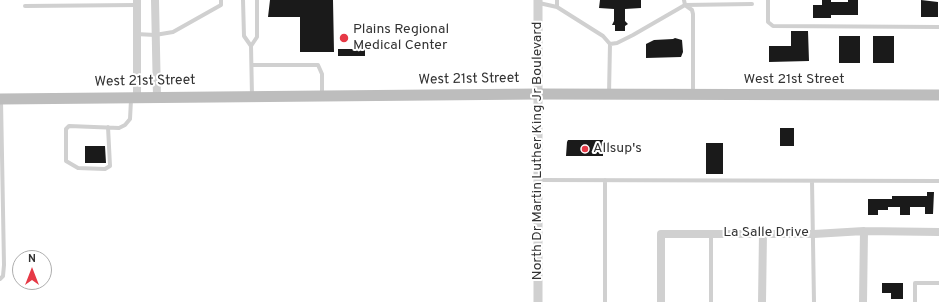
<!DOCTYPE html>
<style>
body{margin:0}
#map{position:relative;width:939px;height:302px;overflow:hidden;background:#fff;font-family:Overpass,sans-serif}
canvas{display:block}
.north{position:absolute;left:12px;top:250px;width:40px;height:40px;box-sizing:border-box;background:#fff;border:1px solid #adadad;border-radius:50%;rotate:0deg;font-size:11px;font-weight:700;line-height:16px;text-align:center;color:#333}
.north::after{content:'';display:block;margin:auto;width:14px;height:18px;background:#e63946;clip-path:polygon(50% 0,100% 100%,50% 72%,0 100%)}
</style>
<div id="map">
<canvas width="939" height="302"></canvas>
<div class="north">N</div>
</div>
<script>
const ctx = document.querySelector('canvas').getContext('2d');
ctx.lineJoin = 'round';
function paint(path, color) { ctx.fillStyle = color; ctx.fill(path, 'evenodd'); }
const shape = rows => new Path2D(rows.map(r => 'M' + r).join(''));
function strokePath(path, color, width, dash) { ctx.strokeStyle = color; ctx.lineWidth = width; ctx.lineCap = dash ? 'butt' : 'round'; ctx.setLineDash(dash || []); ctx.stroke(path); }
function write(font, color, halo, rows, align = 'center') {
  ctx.font = font + ' Overpass,sans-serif'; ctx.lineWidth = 4; ctx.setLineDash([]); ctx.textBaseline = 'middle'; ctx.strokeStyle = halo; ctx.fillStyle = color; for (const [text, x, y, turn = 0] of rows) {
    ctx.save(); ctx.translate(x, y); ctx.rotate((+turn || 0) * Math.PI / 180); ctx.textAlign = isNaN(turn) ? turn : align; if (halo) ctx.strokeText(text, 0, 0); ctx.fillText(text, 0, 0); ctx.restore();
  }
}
const building = shape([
 [270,0,333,0,334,52,300,52,300,17,268,17],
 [600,0,641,0,641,8,625,9,625,21,628,24,625,26,625,31,615,31,615,25,612,25,614,21,614,9,599,8],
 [822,0,831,0,831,2,848,2,848,0,858,0,858,15,831,15,831,18,813,18,813,5,822,5],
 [921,0,938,2,938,17,921,17],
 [791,31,808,31,809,61,769,62,769,46,791,46],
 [839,36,860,36,860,63,839,63],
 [873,36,894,36,894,63,873,63],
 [675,38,682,40,683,52,681,57,646,58,646,44,654,40,673,39],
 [338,49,365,49,365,56,338,56],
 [780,128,794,128,794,146,780,146],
 [568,140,603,140,603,156,566,156,567,142],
 [706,143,723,143,723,174,706,174],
 [85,146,105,146,106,163,85,163],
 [927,192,934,192,933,214,925,214,925,207,910,207,910,215,900,215,900,207,888,207,888,210,878,210,878,215,868,215,868,199,892,199,892,196,927,196],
 [882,283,903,283,903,299,891,299,891,293,882,293]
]);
const service = shape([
 [243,0,244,36,251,46],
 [684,0,685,5,692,10,693,14,693,93],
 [768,0,768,22,773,26,939,27],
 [539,3,557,7,603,36,610,44,609,94],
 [25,6,136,5],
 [557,7,557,0],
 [136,34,155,35,173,32,221,5,221,0],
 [610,44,617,43,633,35,685,5,752,4],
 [252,65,318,65,322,74,322,95],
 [252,96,251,46,257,37,257,0],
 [108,127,110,166,105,169,78,168,66,161,66,129,69,126,119,128,125,125,130,119,131,100],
 [538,180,939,181],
 [812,181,814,302],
 [711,233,711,302],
 [0,279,3,276,4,265,1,100],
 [605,302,605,180],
 [915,302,915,283,939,283]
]);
const minor = shape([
 [155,0,157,97],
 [137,97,137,0],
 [661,302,661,234,814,234,864,231,939,232],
 [762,302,763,233],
 [863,302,864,231]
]);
const tertiary = shape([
 [538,302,538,0]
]);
const secondary = shape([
 [0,99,538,94,939,95]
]);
const markers = [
 [344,38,5,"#e63946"],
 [585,149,4,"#e63946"]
];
const poiNames = [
 ["Plains Regional",353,30],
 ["Medical Center",353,46],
 ["Allsup's",593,149]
];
const streetNames = [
 ["West 21st Street",469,80,-1],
 ["West 21st Street",794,80],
 ["West 21st Street",145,82,-1],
 ["North Dr Martin Luther King Jr Boulevard",538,151,-90],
 ["La Salle Drive",766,233]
];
paint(building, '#1a1a1a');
strokePath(service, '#d0d0d0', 4);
strokePath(minor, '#d0d0d0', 8);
strokePath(tertiary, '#d0d0d0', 9);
strokePath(secondary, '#bdbdbd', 11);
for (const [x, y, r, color] of markers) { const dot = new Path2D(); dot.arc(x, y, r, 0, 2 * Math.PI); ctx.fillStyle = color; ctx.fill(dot); strokePath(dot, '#fff', 1.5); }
write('14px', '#333', '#fff', poiNames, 'left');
write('14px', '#333', '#fff', streetNames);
</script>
